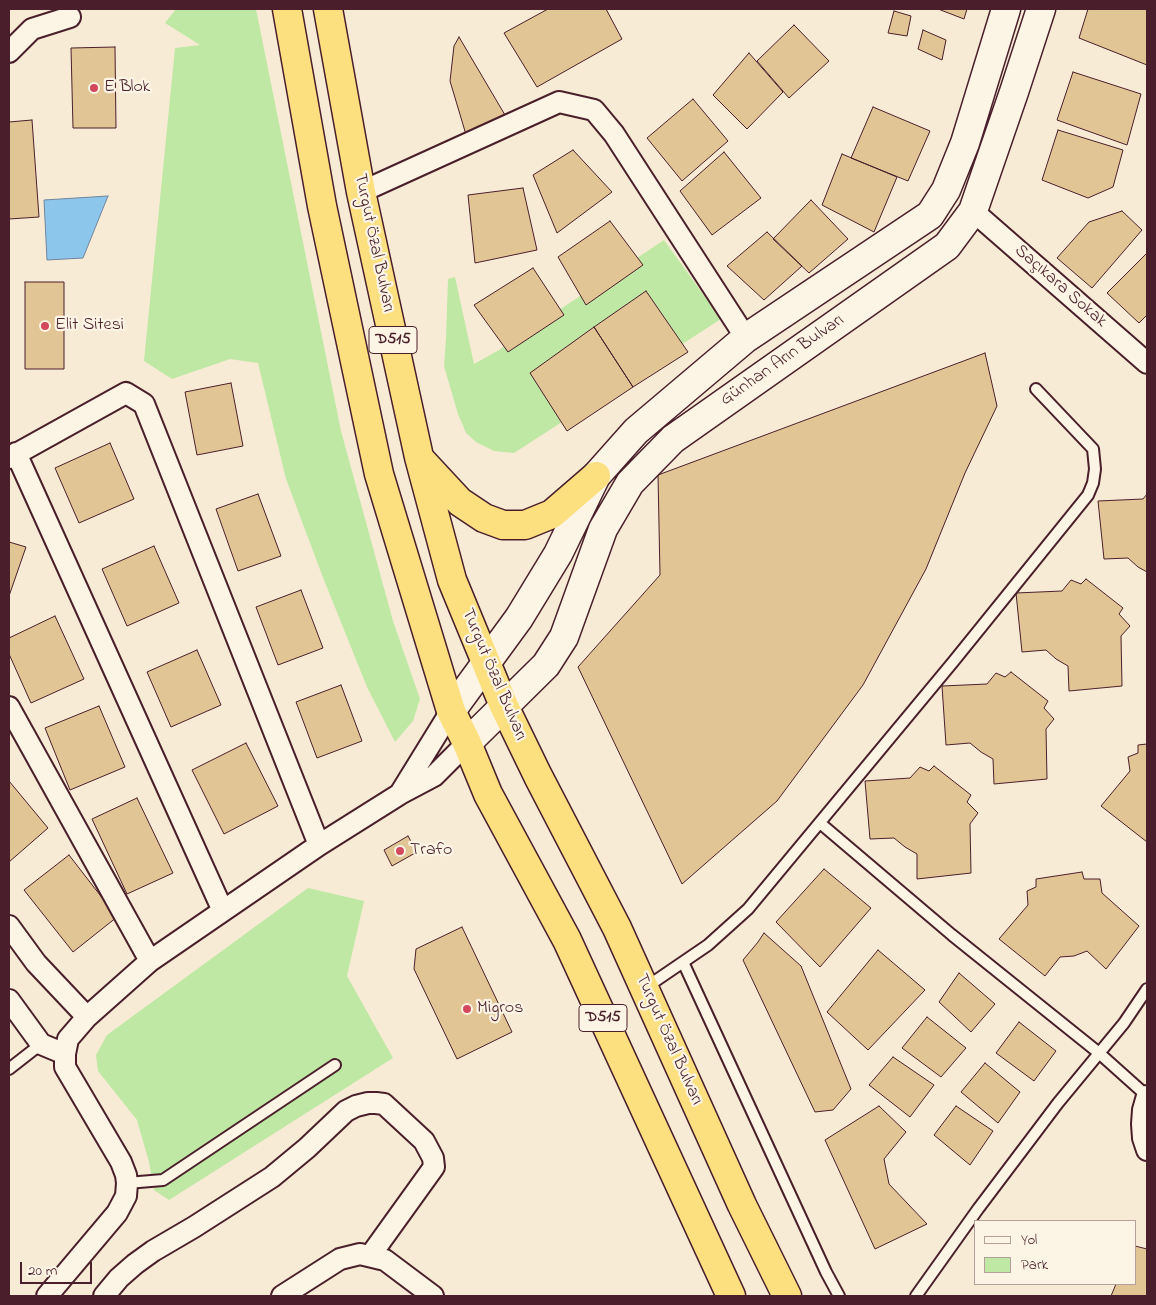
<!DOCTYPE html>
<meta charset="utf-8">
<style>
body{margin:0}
#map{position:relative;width:1156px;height:1305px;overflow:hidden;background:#f7ebd5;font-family:"Indie Flower",sans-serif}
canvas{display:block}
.frame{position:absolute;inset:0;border:10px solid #4a1f2b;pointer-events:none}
.legend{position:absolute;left:974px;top:1220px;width:162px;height:65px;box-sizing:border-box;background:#fcf5e5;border:1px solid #b59f9b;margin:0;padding:6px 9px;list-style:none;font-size:15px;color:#4a1f2b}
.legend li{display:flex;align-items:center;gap:10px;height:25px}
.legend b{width:25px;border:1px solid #b59f9b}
.scale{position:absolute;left:20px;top:1262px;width:72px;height:22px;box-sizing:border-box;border:2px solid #4a1f2b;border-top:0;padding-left:6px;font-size:15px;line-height:18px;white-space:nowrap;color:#4a1f2b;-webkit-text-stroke:4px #fcf5e5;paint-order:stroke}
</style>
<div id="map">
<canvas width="1156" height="1305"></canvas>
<div class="frame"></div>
<ul class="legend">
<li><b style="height:6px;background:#fcf5e5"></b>Yol</li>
<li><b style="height:14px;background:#bfe8a4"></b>Park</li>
</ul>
<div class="scale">20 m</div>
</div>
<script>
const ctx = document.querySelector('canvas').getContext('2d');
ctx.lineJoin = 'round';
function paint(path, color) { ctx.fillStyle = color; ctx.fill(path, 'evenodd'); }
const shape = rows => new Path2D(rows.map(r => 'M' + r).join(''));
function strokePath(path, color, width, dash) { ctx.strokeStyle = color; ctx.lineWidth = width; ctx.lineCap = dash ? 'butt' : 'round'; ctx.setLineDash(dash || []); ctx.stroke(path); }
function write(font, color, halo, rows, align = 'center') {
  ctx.font = font + ' "Indie Flower",sans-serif'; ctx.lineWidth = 4.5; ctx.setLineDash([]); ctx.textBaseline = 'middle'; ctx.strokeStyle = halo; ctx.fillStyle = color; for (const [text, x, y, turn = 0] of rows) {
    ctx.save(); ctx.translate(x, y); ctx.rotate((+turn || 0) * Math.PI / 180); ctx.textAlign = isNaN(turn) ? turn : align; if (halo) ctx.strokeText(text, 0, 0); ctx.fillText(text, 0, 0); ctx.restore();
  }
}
const green = shape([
 [176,9,256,9,341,431,393,621,420,699,413,721,395,742,367,687,322,575,286,479,258,363,230,359,172,379,144,361,175,48,200,45,165,23],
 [664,240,721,319,514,453,494,451,476,442,466,433,458,414,444,366,446,338,448,279,455,277,474,364,499,350],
 [308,888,364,901,347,976,393,1058,169,1200,154,1190,149,1162,137,1120,98,1071,96,1055,107,1035]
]);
const water = shape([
 [108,196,83,258,47,260,44,200,108,196]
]);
const building = shape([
 [548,9,606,9,622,39,537,87,504,33,548,9],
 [938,9,967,9,964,19,938,9],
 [1088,9,1147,9,1147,65,1079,38,1088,9],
 [894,11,911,16,907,36,888,33,894,11],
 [794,25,829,61,789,98,757,61,794,25],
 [923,30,946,40,942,60,918,49,923,30],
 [459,37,505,115,467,138,450,81,454,46,459,37],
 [115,47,116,128,73,128,71,48,115,47],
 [749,53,783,92,747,129,713,95,749,53],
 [1073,72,1141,94,1127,145,1057,120,1073,72],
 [693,99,728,141,682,181,647,138,693,99],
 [873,107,930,131,908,181,851,158,873,107],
 [32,120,39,217,9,219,9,122,32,120],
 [1058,130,1123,150,1113,187,1088,198,1042,180,1058,130],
 [573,150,612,192,557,233,533,175,573,150],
 [724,152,761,198,712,235,680,191,724,152],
 [842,154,897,177,874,232,822,205,842,154],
 [523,188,537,250,475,263,468,195,523,188],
 [811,200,848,239,809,273,773,239,811,200],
 [1122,211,1142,230,1092,288,1057,258,1089,222,1122,211],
 [610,221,643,265,586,305,558,257,610,221],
 [767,232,802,266,764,300,727,266,767,232],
 [1147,253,1147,315,1139,323,1107,293,1147,253],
 [533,268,564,315,508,352,474,305,533,268],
 [25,282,64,282,64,369,25,369,25,282],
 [646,291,688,352,633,387,594,327,646,291],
 [594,327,633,387,567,431,530,373,594,327],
 [985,353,997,406,965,473,926,569,863,685,777,801,682,884,578,667,660,575,658,475,985,353],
 [231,383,243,446,197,455,185,392,231,383],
 [110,443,134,499,79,523,55,468,110,443],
 [258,494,281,556,238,571,216,509,258,494],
 [1147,494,1147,572,1138,567,1128,558,1104,559,1098,501,1143,499,1147,494],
 [9,542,26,547,9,596,9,542],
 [154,546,179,603,127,626,102,569,154,546],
 [1086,579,1123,608,1119,614,1130,626,1121,636,1122,686,1069,691,1068,666,1056,659,1046,650,1022,652,1016,593,1062,591,1071,580,1081,584,1086,579],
 [301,590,323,648,278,665,256,607,301,590],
 [55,616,84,679,31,703,9,654,9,638,55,616],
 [197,650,221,705,171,727,147,672,197,650],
 [1011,672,1048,701,1044,708,1054,719,1046,729,1047,779,994,784,993,759,981,752,970,743,946,745,942,686,987,684,996,673,1005,677,1011,672],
 [341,685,362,741,317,758,296,702,341,685],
 [99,706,125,767,70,790,45,728,99,706],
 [246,743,278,806,224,834,192,770,246,743],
 [1147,744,1147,842,1101,806,1130,771,1128,757,1138,753,1138,745,1147,744],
 [934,766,971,795,967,802,978,813,970,824,971,873,917,879,917,854,905,847,894,838,870,839,865,781,910,778,920,767,929,771,934,766],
 [9,781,48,828,9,862,9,781],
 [137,798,173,873,127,894,92,819,137,798],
 [408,836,417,852,392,866,384,850,408,836],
 [69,855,117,917,73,952,24,890,69,855],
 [824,869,871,908,820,967,776,922,824,869],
 [1082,872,1084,879,1100,879,1102,893,1139,926,1106,969,1087,951,1074,956,1060,957,1045,976,999,939,1028,905,1027,891,1036,887,1036,879,1082,872],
 [462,927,512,1032,457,1059,414,969,416,949,462,927],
 [764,933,801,966,851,1089,833,1110,815,1112,743,960,758,942,764,933],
 [878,950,925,990,868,1050,827,1012,878,950],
 [959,973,995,1004,971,1032,939,1002,959,973],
 [927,1017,966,1048,941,1077,902,1048,927,1017],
 [1019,1022,1056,1051,1034,1081,996,1053,1019,1022],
 [893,1057,934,1085,910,1117,869,1085,893,1057],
 [985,1063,1020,1092,998,1123,961,1092,985,1063],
 [879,1106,906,1132,884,1159,889,1184,927,1224,875,1249,825,1140,879,1106],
 [956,1106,993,1131,970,1165,934,1135,956,1106],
 [1135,1246,1147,1249,1147,1296,1111,1296,1116,1284,1135,1284,1135,1246]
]);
const service = shape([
 [820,823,952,935,1099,1053,1147,1096],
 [683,962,826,1272,839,1296],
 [645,988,708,945,748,909,953,662,1088,495,1093,483,1095,469,1093,449,1036,389],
 [9,1069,41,1044],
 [127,1183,163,1180,335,1065],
 [916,1296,978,1209,1058,1103,1124,1023,1147,989]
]);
const minor = shape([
 [9,52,32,29,70,17],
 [361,192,559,102,594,110,614,134,746,338],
 [973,211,1147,363],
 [16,453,223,911],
 [9,458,126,393,144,404,319,845],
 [9,707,150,961],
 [401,792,451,711],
 [9,926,36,963,87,1017],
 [9,1000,41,1044,65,1054],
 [1147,1096,1143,1110,1142,1124,1143,1138,1147,1150],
 [47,1296,117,1213,126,1196,127,1183,126,1175,121,1162,65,1067,65,1054,68,1039,87,1017,150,961,319,845,400,794,434,776,467,743],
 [104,1296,119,1278,135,1264,153,1251,194,1227,272,1177,307,1148,346,1111,356,1106,368,1103,376,1103,384,1104,424,1141,433,1158,434,1167,370,1256],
 [282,1296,340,1259,360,1254,385,1260,433,1296]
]);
const secondary = shape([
 [451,711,519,618,558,554,596,476,636,431,746,338,930,215,946,190,965,143,1006,9],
 [467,743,546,665,564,637,603,529,630,483,673,439,947,246,973,211,1014,92,1041,9]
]);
const trunk = shape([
 [287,9,322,206,379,474,451,711,467,743,488,794,567,940,731,1296],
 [328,9,361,192,419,457,452,580,504,706,538,776,617,928,742,1205,787,1296],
 [421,460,460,502,484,518,503,525,525,525,552,514,596,476]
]);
const markers = [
 [94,88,5,"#d1495b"],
 [45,326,5,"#d1495b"],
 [400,851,5,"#d1495b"],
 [467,1009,5,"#d1495b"]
];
const shields = [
 [393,340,48],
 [603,1018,48]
];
const shieldNames = [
 ["D515",393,340],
 ["D515",603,1018]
];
const poiNames = [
 ["E Blok",104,88],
 ["Elit Sitesi",55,326],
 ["Trafo",410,851],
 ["Migros",477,1009]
];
const streetNames = [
 ["Turgut Özal Bulvarı",373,243,78],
 ["Saçıkara Sokak",1060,287,41],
 ["Günhan Arın Bulvarı",783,361,-35],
 ["Turgut Özal Bulvarı",493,675,67],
 ["Turgut Özal Bulvarı",668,1040,66]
];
paint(green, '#bfe8a4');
paint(water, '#8cc7eb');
strokePath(water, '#72849e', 1);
paint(building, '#e1c595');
strokePath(building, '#4a1f2b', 1);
strokePath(service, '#4a1f2b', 14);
strokePath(minor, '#4a1f2b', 24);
strokePath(secondary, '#4a1f2b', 31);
strokePath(trunk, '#4a1f2b', 31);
strokePath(service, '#fcf5e5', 10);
strokePath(minor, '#fcf5e5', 20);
strokePath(secondary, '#fcf5e5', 28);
strokePath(trunk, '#fce080', 28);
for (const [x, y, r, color] of markers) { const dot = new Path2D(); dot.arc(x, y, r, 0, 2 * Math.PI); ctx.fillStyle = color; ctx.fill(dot); strokePath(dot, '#fcf5e5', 2); }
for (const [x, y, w] of shields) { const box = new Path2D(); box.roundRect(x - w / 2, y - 13.5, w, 27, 4); ctx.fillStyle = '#fcf5e5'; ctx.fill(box); strokePath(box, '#4a1f2b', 1); }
write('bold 16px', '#4a1f2b', null, shieldNames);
write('18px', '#4a1f2b', '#fcf5e5', poiNames, 'left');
write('18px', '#4a1f2b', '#fcf5e5', streetNames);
</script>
